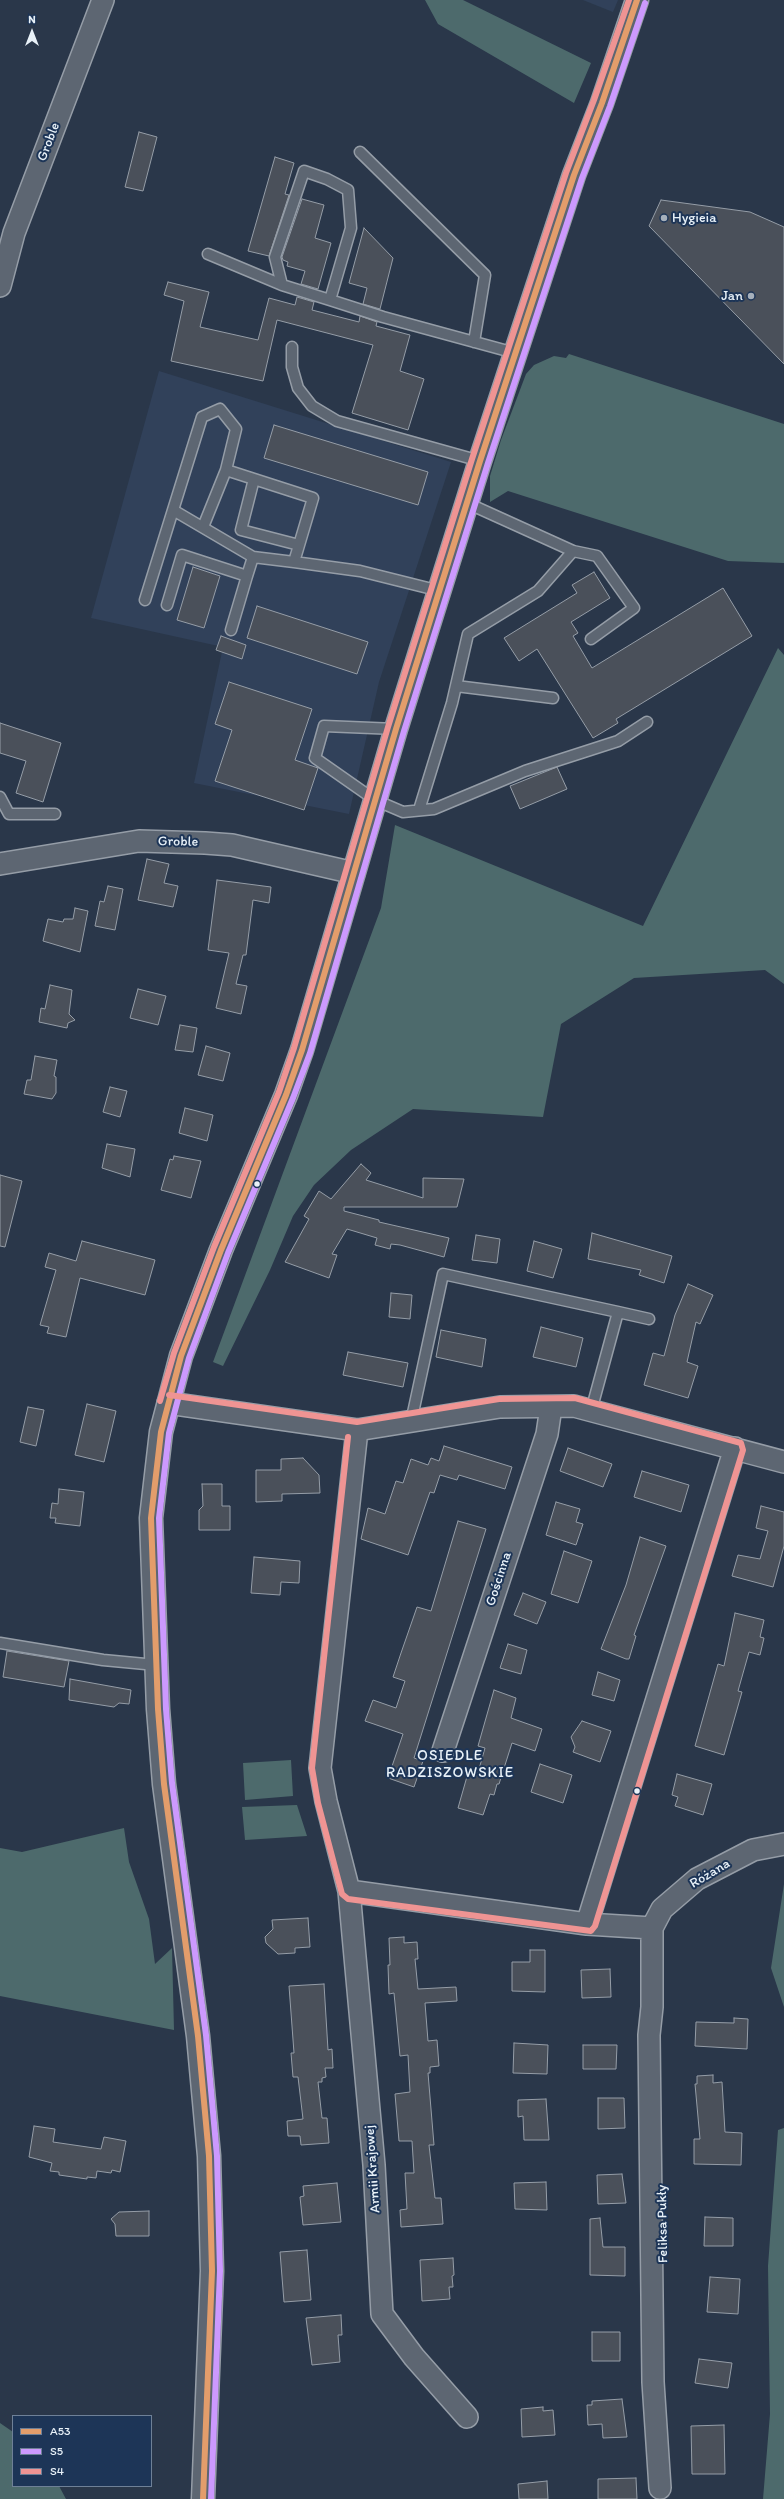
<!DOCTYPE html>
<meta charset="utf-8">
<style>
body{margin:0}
#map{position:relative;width:784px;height:2499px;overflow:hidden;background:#2a374a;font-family:Itim,sans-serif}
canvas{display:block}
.legend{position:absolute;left:12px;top:2415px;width:140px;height:72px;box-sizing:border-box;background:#1d3557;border:1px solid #6e8097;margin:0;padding:5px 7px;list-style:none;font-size:12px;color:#e8f1f8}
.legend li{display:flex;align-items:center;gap:8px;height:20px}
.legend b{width:20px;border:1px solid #6e8097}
.north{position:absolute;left:12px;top:12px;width:40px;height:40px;-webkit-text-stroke:3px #1d3557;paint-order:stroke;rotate:0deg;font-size:11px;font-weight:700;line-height:16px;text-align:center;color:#e8f1f8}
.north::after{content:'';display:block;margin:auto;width:14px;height:18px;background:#e8f1f8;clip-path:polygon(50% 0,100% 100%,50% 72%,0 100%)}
</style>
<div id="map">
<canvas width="784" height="2499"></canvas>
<ul class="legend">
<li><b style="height:5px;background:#e39d6b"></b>A53</li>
<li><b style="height:5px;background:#cc99fe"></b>S5</li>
<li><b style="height:5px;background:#ef9493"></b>S4</li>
</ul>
<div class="north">N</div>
</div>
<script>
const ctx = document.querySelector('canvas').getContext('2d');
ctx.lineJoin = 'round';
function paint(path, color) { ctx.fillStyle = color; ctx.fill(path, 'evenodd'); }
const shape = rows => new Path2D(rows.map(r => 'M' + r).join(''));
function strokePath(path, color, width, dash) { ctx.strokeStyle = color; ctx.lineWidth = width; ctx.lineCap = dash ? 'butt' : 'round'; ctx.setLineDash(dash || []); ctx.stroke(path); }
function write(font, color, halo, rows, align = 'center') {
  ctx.font = font + ' Itim,sans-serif'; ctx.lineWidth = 4; ctx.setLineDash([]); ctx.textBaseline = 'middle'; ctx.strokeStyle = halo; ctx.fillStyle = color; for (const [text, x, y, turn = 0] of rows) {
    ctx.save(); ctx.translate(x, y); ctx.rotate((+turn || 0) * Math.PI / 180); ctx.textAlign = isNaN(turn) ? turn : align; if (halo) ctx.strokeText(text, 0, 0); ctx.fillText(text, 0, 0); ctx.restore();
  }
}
const built = shape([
 [583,0,618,0,613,12],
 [159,371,451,462,379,682,349,814,194,783,223,647,91,618]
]);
const green = shape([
 [425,0,463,0,591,63,574,103,438,24],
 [569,354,784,424,784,563,728,561,508,491,490,502,490,476,501,440,526,374,534,365,554,356,566,358],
 [778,648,784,655,784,984,765,970,634,978,561,1024,543,1117,413,1109,351,1150,314,1185,293,1216,270,1270,223,1366,213,1362,381,908,395,825,643,926],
 [291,1760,293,1796,245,1800,243,1763],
 [297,1805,307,1836,245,1840,242,1807],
 [124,1828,129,1862,149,1919,155,1964,172,1948,174,2030,0,1996,0,1848,22,1852],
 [784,1884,784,2007,771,1968],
 [784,2128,784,2499,763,2499,770,2414,768,2266,778,2130],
 [0,2423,13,2432,13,2486,59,2486,66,2499,0,2499]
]);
const building = shape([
 [139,132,157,137,143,191,125,187,139,132],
 [275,157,294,163,285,194,289,195,269,256,248,251,275,157],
 [302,199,324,205,315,238,331,243,318,289,301,284,305,271,287,266,288,262,283,260,282,257,302,199],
 [661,200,750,212,784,227,784,364,649,226,661,200],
 [364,228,393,258,380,309,363,304,367,288,349,283,364,228],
 [168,282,209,292,200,327,258,340,269,298,295,305,297,297,314,302,312,310,359,322,360,316,377,322,376,326,410,335,400,371,424,379,408,430,352,413,373,345,277,320,263,381,171,361,184,301,164,295,168,282],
 [274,425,428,472,418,505,264,458,274,425],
 [193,567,220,576,204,628,177,620,193,567],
 [594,572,610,598,571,622,578,633,573,636,592,668,723,588,752,636,616,719,618,723,593,738,537,649,519,661,504,638,577,593,572,585,594,572],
 [257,606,368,642,357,674,247,638,257,606],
 [221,636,246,645,242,659,216,650,221,636],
 [229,682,312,709,295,760,318,768,304,810,215,781,232,730,215,724,229,682],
 [0,723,61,743,43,802,16,793,26,761,0,753,0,723],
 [557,767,567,789,520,809,510,786,557,767],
 [147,859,169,864,164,883,178,886,173,907,138,900,147,859],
 [217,880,271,887,269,903,253,900,246,955,243,955,236,984,247,986,241,1014,216,1008,229,953,208,950,217,880],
 [108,886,123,889,115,930,95,926,100,901,104,902,108,886],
 [75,908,88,911,80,952,43,941,48,919,63,922,64,919,73,919,75,908],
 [50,985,72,990,69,1014,75,1020,68,1023,67,1028,39,1022,41,1008,45,1009,50,985],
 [138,989,166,996,158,1025,130,1018,138,989],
 [180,1025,197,1028,193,1052,175,1050,180,1025],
 [206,1046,230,1053,223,1081,198,1075,206,1046],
 [35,1056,57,1060,54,1076,56,1077,56,1093,52,1099,24,1094,27,1080,31,1080,35,1056],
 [110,1087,127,1091,120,1117,103,1112,110,1087],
 [185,1108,213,1115,207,1141,179,1133,185,1108],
 [107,1144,135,1149,130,1177,102,1168,107,1144],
 [174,1156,201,1161,191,1198,161,1190,170,1159,173,1160,174,1156],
 [361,1164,371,1173,366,1180,423,1198,423,1178,464,1179,457,1207,344,1207,344,1211,379,1220,379,1222,449,1238,444,1257,400,1245,391,1244,390,1249,375,1245,377,1238,347,1229,332,1254,337,1255,329,1278,285,1262,309,1219,304,1216,319,1191,331,1199,361,1164],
 [0,1175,22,1181,5,1247,0,1246,0,1175],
 [592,1233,672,1256,664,1283,639,1275,641,1270,588,1259,592,1233],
 [476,1235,500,1239,497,1263,472,1260,476,1235],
 [82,1241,155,1260,145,1295,80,1278,66,1337,47,1333,49,1327,40,1325,56,1270,45,1267,49,1253,76,1261,82,1241],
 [534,1241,562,1249,553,1278,527,1271,534,1241],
 [688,1284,713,1295,700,1324,696,1322,687,1362,698,1366,688,1398,644,1385,653,1353,664,1356,675,1315,688,1284],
 [391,1293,412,1295,410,1319,389,1317,391,1293],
 [541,1327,583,1338,576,1367,533,1357,541,1327],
 [441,1330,486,1339,482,1367,436,1357,441,1330],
 [348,1352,408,1363,403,1387,343,1375,348,1352],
 [87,1404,116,1411,104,1462,75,1455,87,1404],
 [28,1407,44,1410,36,1446,20,1442,28,1407],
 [444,1446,512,1467,505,1489,459,1475,457,1480,440,1475,434,1493,430,1492,408,1555,361,1539,368,1508,385,1514,396,1481,403,1483,411,1459,428,1465,431,1458,439,1461,444,1446],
 [568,1448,612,1464,603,1487,560,1471,568,1448],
 [303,1458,319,1475,320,1493,282,1494,282,1501,256,1502,256,1470,281,1470,281,1459,303,1458],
 [642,1471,689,1485,681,1512,634,1497,642,1471],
 [202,1484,222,1484,222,1506,230,1506,230,1530,199,1530,199,1510,203,1506,202,1484],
 [59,1489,84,1492,80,1526,55,1523,56,1518,50,1518,52,1503,58,1504,59,1489],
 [556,1502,580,1509,576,1522,583,1524,576,1545,546,1535,556,1502],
 [761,1506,784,1512,784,1546,773,1587,732,1576,738,1555,760,1559,768,1531,756,1528,761,1506],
 [458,1521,486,1529,414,1758,423,1761,414,1787,388,1778,403,1734,365,1721,373,1700,396,1708,405,1681,393,1677,401,1653,417,1607,431,1611,458,1521],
 [640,1537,666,1546,634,1635,636,1636,629,1659,626,1659,601,1649,626,1585,640,1537],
 [564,1551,592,1561,578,1603,551,1594,564,1551],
 [254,1557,300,1561,299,1583,281,1582,280,1595,251,1593,254,1557],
 [523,1593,546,1602,537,1624,514,1615,523,1593],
 [735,1613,764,1620,760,1637,764,1638,760,1655,749,1652,738,1691,742,1692,724,1755,695,1746,718,1664,724,1666,735,1613],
 [508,1644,527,1650,521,1674,500,1668,508,1644],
 [7,1651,69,1661,64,1687,3,1677,7,1651],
 [598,1672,620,1680,614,1701,592,1695,598,1672],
 [70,1679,131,1690,129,1704,119,1703,114,1707,69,1700,70,1679],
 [494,1690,516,1698,511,1718,542,1729,535,1751,512,1743,499,1784,497,1784,494,1795,490,1794,483,1815,458,1808,468,1773,477,1776,485,1748,478,1746,494,1690],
 [582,1721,611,1731,600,1762,573,1752,575,1747,571,1737,582,1721],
 [540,1764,572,1775,563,1803,531,1792,540,1764],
 [677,1774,712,1784,703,1815,675,1806,678,1797,672,1795,677,1774],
 [308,1918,310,1947,295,1948,295,1953,278,1954,266,1943,265,1937,273,1929,272,1920,308,1918],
 [404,1937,404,1943,417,1942,418,1959,415,1959,418,1989,456,1987,457,2001,425,2003,428,2041,437,2040,439,2066,430,2067,430,2073,428,2073,434,2145,429,2145,435,2198,441,2198,443,2224,401,2227,400,2210,407,2209,405,2173,414,2173,412,2141,399,2141,395,2094,410,2092,408,2055,400,2056,394,1993,389,1994,388,1965,390,1965,389,1938,404,1937],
 [530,1950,545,1950,545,1992,512,1991,512,1962,530,1962,530,1950],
 [610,1969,611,1997,582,1998,581,1970,610,1969],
 [324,1984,328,2050,332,2049,333,2068,325,2068,326,2077,322,2078,322,2082,318,2082,322,2118,327,2118,329,2143,301,2145,300,2136,288,2136,287,2121,303,2119,298,2077,293,2077,291,2053,294,2053,289,1986,324,1984],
 [734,2018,748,2019,747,2049,695,2046,696,2022,734,2023,734,2018],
 [514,2043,548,2045,547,2074,513,2073,514,2043],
 [583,2045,617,2045,616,2069,583,2069,583,2045],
 [713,2075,713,2083,722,2082,725,2132,742,2133,741,2165,694,2164,694,2139,700,2139,695,2084,697,2084,697,2076,713,2075],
 [598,2098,624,2098,625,2128,598,2129,598,2098],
 [546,2099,549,2140,524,2140,523,2116,518,2117,518,2100,546,2099],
 [34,2126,55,2129,53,2142,101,2149,104,2137,126,2141,120,2172,112,2170,111,2173,97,2171,96,2178,87,2177,87,2179,59,2175,59,2172,50,2171,52,2163,29,2157,34,2126],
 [622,2174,626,2203,598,2204,597,2175,622,2174],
 [546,2182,547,2210,515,2209,514,2183,546,2182],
 [337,2183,341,2222,303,2225,300,2197,304,2196,303,2186,337,2183],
 [149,2211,149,2236,116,2236,115,2224,111,2219,119,2212,149,2211],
 [705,2217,733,2218,733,2246,704,2246,705,2217],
 [600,2218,603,2247,625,2247,625,2276,590,2275,590,2219,600,2218],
 [307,2250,311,2300,284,2302,280,2252,307,2250],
 [453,2258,454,2275,452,2276,453,2287,449,2287,450,2299,422,2301,420,2260,453,2258],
 [710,2277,740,2279,738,2314,707,2312,710,2277],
 [341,2315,342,2335,338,2335,340,2362,312,2365,306,2318,341,2315],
 [592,2332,620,2332,620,2361,592,2361,592,2332],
 [699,2359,732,2363,728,2388,695,2383,699,2359],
 [622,2399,627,2437,603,2438,602,2424,588,2425,587,2405,592,2405,592,2401,622,2399],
 [543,2407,543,2411,553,2410,555,2435,522,2437,521,2409,543,2407],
 [724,2425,725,2474,692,2474,691,2426,724,2425],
 [636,2478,637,2499,598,2499,598,2479,636,2478],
 [547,2481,548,2499,519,2499,518,2484,547,2481]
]);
const service = shape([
 [360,152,485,275,474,342],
 [208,254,282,285],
 [330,300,351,228,348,190,327,179,304,171,275,257,282,285,330,300,383,317,515,353],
 [292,347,292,367,298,388,312,406,337,421,480,461],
 [254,479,241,530,299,545],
 [203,527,226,470],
 [573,551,597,556,634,608,591,639],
 [294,562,313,498,226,470,236,429,220,409,202,417,173,510,253,557,294,562,360,571,440,591],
 [145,600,173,510],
 [167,605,182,555,247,576,253,557],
 [231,630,247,576],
 [456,686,553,698],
 [396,729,324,726,315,758,375,800,403,812,434,809,525,771,618,741,647,722],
 [0,797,9,814,55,814],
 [419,810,452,703,468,634,538,591,573,551,467,503],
 [591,1411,618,1312,649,1319],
 [411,1422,443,1274,618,1312],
 [0,1643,103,1660,156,1665]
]);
const minor = shape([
 [0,286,14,233,103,0],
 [0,864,139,841,205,843,232,845,354,873],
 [168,1403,357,1430,500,1407,574,1406,784,1462],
 [357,1430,320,1768,326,1801,349,1891,374,2165,382,2314,414,2357,467,2417],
 [443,1751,547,1434,551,1407],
 [349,1891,587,1924,652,1928],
 [587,1924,735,1448],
 [660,2488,653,2382,649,2035,652,2007,652,1928,662,1909,697,1879,753,1850,784,1844]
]);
const tertiary = shape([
 [203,2499,212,2271,209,2156,198,2036,164,1784,158,1709,151,1518,161,1432,181,1356,221,1250,286,1095,302,1050,396,729,480,461,574,175,602,103,637,0]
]);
const bus1 = shape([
 [203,2499,212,2271,209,2156,198,2036,164,1784,158,1709,151,1518,161,1432,181,1356,221,1250,286,1095,302,1050,396,729,480,461,574,175,602,103,637,0]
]);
const bus2 = shape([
 [211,2499,220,2271,217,2156,206,2035,172,1783,166,1709,159,1518,169,1433,189,1358,228,1253,293,1098,310,1053,404,731,488,463,582,178,610,106,645,3]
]);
const bus3 = shape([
 [169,1395,357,1422,499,1399,575,1398,741,1443,743,1450,595,1926,591,1931,348,1899,342,1894,318,1803,312,1768,348,1437],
 [160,1401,174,1353,214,1247,279,1092,294,1048,388,727,472,459,566,173,594,100,629,0]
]);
const markers = [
 [664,218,4,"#a6b0bb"],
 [751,296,4,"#a6b0bb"],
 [257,1184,3.5,"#e8f1f8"],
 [637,1791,3.5,"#e8f1f8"]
];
const streetNames = [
 ["Groble",49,142,-69],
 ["Groble",178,842,1],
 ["Gościnna",499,1579,-72],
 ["Różana",710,1874,-31],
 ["Armii Krajowej",373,2169,-94],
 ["Feliksa Pukły",663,2224,-91]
];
const poiNames = [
 ["Hygieia",672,218],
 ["Jan",743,296,"right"]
];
const neighbourhoodNames = [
 ["OSIEDLE",450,1756],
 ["RADZISZOWSKIE",450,1773]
];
paint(built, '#31415a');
paint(green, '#4d6a6c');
paint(building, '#4a505a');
strokePath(building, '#959da7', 1);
strokePath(service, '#959da7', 13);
strokePath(minor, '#959da7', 24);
strokePath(tertiary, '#959da7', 25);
strokePath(service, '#5d6672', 10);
strokePath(minor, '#5d6672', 21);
strokePath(tertiary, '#5d6672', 22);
strokePath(bus1, '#e39d6b', 6);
strokePath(bus2, '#cc99fe', 6);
strokePath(bus3, '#ef9493', 6);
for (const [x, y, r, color] of markers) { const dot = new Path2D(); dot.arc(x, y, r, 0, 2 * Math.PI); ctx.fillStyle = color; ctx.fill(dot); strokePath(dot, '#1d3557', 1.5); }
write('14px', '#e8f1f8', '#1d3557', streetNames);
write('14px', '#e8f1f8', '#1d3557', poiNames, 'left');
ctx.letterSpacing = '1px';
write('15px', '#e8f1f8', '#1d3557', neighbourhoodNames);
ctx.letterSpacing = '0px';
</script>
